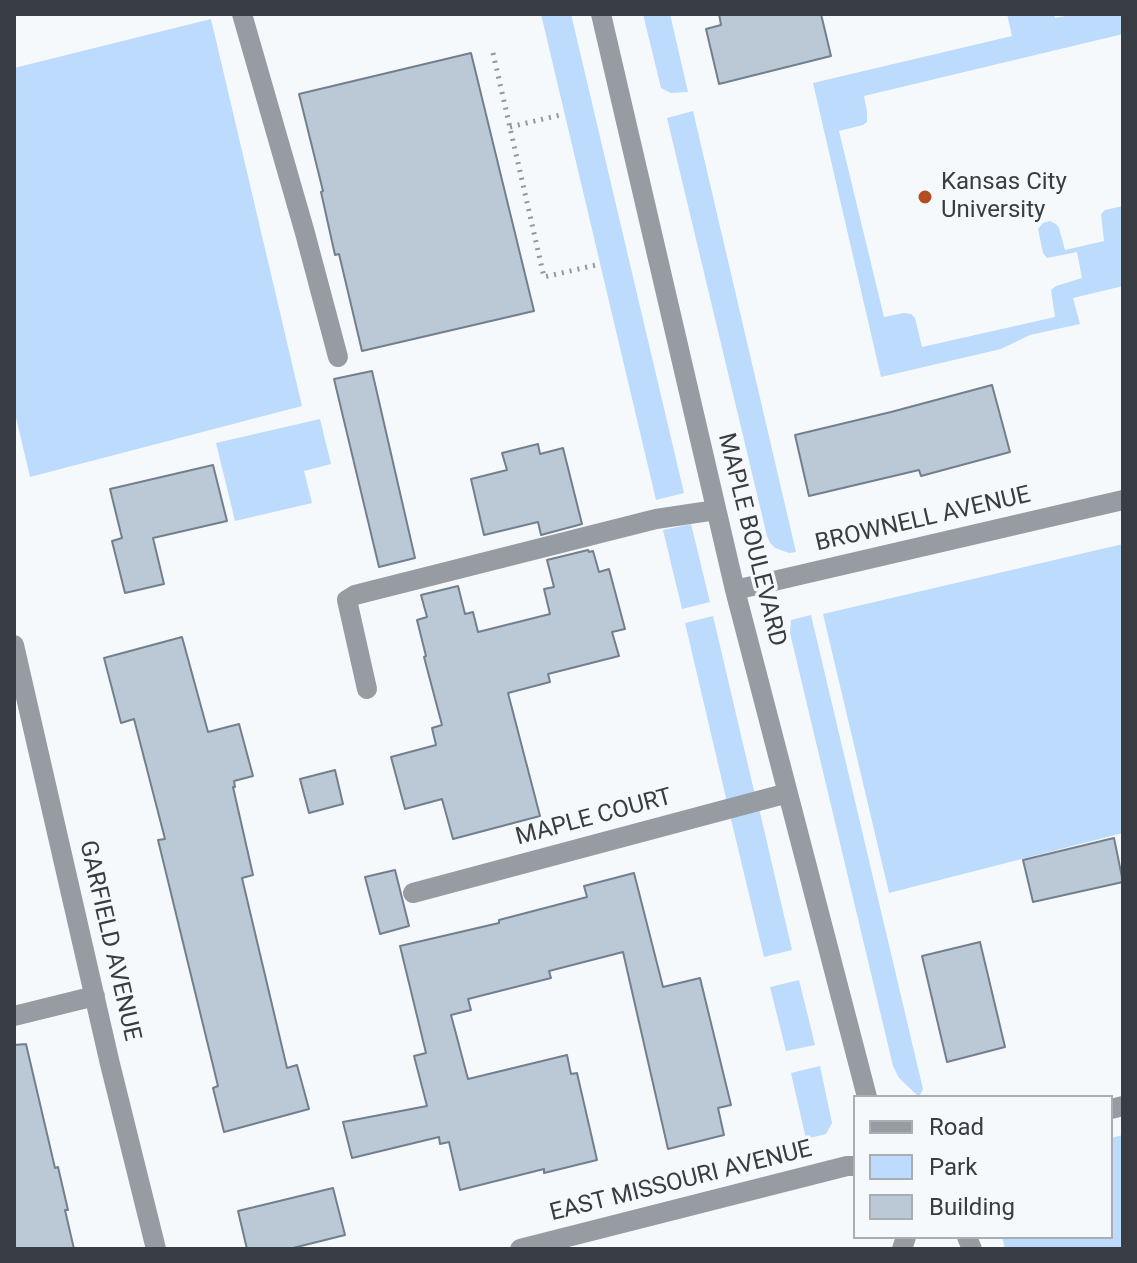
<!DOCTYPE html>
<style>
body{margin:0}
#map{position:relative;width:1137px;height:1263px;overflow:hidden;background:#f6f9fc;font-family:Roboto,sans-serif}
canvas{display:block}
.frame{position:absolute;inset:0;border:16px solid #373d42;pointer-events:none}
.legend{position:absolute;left:853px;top:1095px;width:260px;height:144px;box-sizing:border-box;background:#f6f9fc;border:2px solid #aaaeb2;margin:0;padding:10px 14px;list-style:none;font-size:24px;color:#373d42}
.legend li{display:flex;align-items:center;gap:16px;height:40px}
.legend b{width:40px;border:2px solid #aaaeb2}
</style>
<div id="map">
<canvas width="1137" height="1263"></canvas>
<div class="frame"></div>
<ul class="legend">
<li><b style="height:10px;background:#979ca3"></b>Road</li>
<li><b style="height:22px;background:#bcdbfd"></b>Park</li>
<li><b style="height:22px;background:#bbc8d6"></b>Building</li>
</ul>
</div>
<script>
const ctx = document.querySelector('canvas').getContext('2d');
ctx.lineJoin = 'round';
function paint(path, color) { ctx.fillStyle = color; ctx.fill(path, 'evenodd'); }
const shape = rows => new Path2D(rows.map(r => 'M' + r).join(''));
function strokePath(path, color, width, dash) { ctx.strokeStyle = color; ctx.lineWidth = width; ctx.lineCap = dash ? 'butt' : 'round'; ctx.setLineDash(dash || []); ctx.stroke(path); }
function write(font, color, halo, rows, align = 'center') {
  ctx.font = font + ' Roboto,sans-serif'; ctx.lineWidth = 7; ctx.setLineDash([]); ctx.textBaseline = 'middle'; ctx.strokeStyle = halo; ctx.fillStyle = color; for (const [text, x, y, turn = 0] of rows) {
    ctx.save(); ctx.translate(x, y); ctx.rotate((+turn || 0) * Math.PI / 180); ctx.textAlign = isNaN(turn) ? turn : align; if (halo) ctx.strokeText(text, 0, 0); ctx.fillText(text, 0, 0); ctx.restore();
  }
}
const green = shape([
 [541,14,571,14,684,493,656,500],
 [643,14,670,14,688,92,671,93,661,88],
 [1007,14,1054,14,1055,18,1075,14,1123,14,1123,34,864,96,867,112,867,122,863,125,839,131,884,317,904,313,911,314,915,318,922,347,1055,317,1051,290,1056,286,1082,278,1077,252,1047,258,1043,253,1038,229,1043,223,1050,221,1056,224,1059,228,1065,250,1104,241,1101,214,1105,210,1123,206,1123,286,1073,298,1080,324,1030,335,1001,349,881,377,813,83,1012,36],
 [211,19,302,406,30,477,14,409,14,68],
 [693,111,796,552,789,553,775,548,770,543,767,536,667,118],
 [320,419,331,464,304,471,312,503,235,521,216,443],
 [691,524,710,602,682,609,663,530],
 [1123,544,1123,833,889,893,823,614],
 [811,615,923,1089,919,1097,899,1078,893,1066,790,633,791,620],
 [713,616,755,795,727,802,685,623],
 [759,808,792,950,764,957,730,815],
 [799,980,815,1045,786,1051,770,987],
 [820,1066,832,1123,826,1134,806,1139,791,1073],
 [1123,1135,1123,1249,1005,1249,1002,1237,1111,1237,1111,1138]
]);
const building = shape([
 [719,14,821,14,831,56,719,84,706,29,721,25,719,14],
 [471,53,534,311,362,351,339,254,335,255,321,192,323,191,299,94,471,53],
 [372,371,415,558,379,567,334,379,372,371],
 [992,385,1010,452,921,476,919,470,809,496,795,435,891,412,992,385],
 [538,444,540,454,563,448,582,524,541,535,538,522,484,535,471,479,507,470,502,453,538,444],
 [213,465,227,521,153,538,164,584,125,593,112,541,122,538,110,489,213,465],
 [588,550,589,552,593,551,599,572,609,569,625,629,612,632,619,656,548,674,550,682,508,693,540,816,453,839,442,799,405,809,391,757,436,745,432,728,442,725,424,657,426,656,417,620,427,617,421,595,458,586,465,614,473,612,478,632,550,614,544,589,554,587,547,560,588,550],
 [182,637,208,732,239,724,253,776,234,781,235,787,233,787,253,875,242,878,287,1068,297,1065,309,1109,224,1132,213,1088,218,1086,158,840,165,839,134,719,121,723,104,658,182,637],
 [335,770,343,804,309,813,300,779,335,770],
 [1114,838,1123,882,1033,902,1023,860,1114,838],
 [395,870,409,926,380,934,365,877,395,870],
 [634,873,663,987,700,978,731,1105,718,1108,724,1135,668,1149,623,952,549,971,551,978,468,999,471,1010,451,1015,468,1079,567,1055,571,1074,577,1073,597,1160,544,1173,544,1169,460,1190,449,1142,440,1144,439,1137,352,1158,343,1122,427,1106,414,1056,426,1053,400,946,499,923,499,920,587,897,584,886,634,873],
 [980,942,1005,1047,947,1062,922,956,980,942],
 [26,1044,55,1168,58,1167,68,1210,65,1210,74,1249,14,1249,14,1045,26,1044],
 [333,1188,345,1235,289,1249,247,1249,238,1211,333,1188]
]);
const path = shape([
 [762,14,762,15],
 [493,53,544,277,596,265],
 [510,127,560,115]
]);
const minor = shape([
 [242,14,305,233,338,357],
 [601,14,735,590,867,1097],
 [735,590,1123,500],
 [14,645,110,1064,156,1249],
 [367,689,347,600,355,595,656,519,716,510],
 [413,893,788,793],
 [14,1016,95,996],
 [1111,1109,1123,1106],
 [967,1237,972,1249],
 [520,1249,847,1166,855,1166],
 [902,1249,906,1237]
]);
const markers = [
 [925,197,8,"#b34d22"]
];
const poiNames = [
 ["Kansas City",941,183],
 ["University",941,211]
];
const streetNames = [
 ["BROWNELL AVENUE",923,520,-13],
 ["MAPLE BOULEVARD",751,540,76],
 ["MAPLE COURT",594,818,-15],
 ["GARFIELD AVENUE",109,941,77],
 ["EAST MISSOURI AVENUE",681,1182,-14]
];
paint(green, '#bcdbfd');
paint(building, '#bbc8d6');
strokePath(building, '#737f8c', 2);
strokePath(path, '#94989c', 5, [2, 6]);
strokePath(minor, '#979ca3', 20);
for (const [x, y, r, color] of markers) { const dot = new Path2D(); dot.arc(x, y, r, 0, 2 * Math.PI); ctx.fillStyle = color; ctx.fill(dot); strokePath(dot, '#f6f9fc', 3); }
write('24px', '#373d42', '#f6f9fc', poiNames, 'left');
write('24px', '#373d42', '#f6f9fc', streetNames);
</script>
